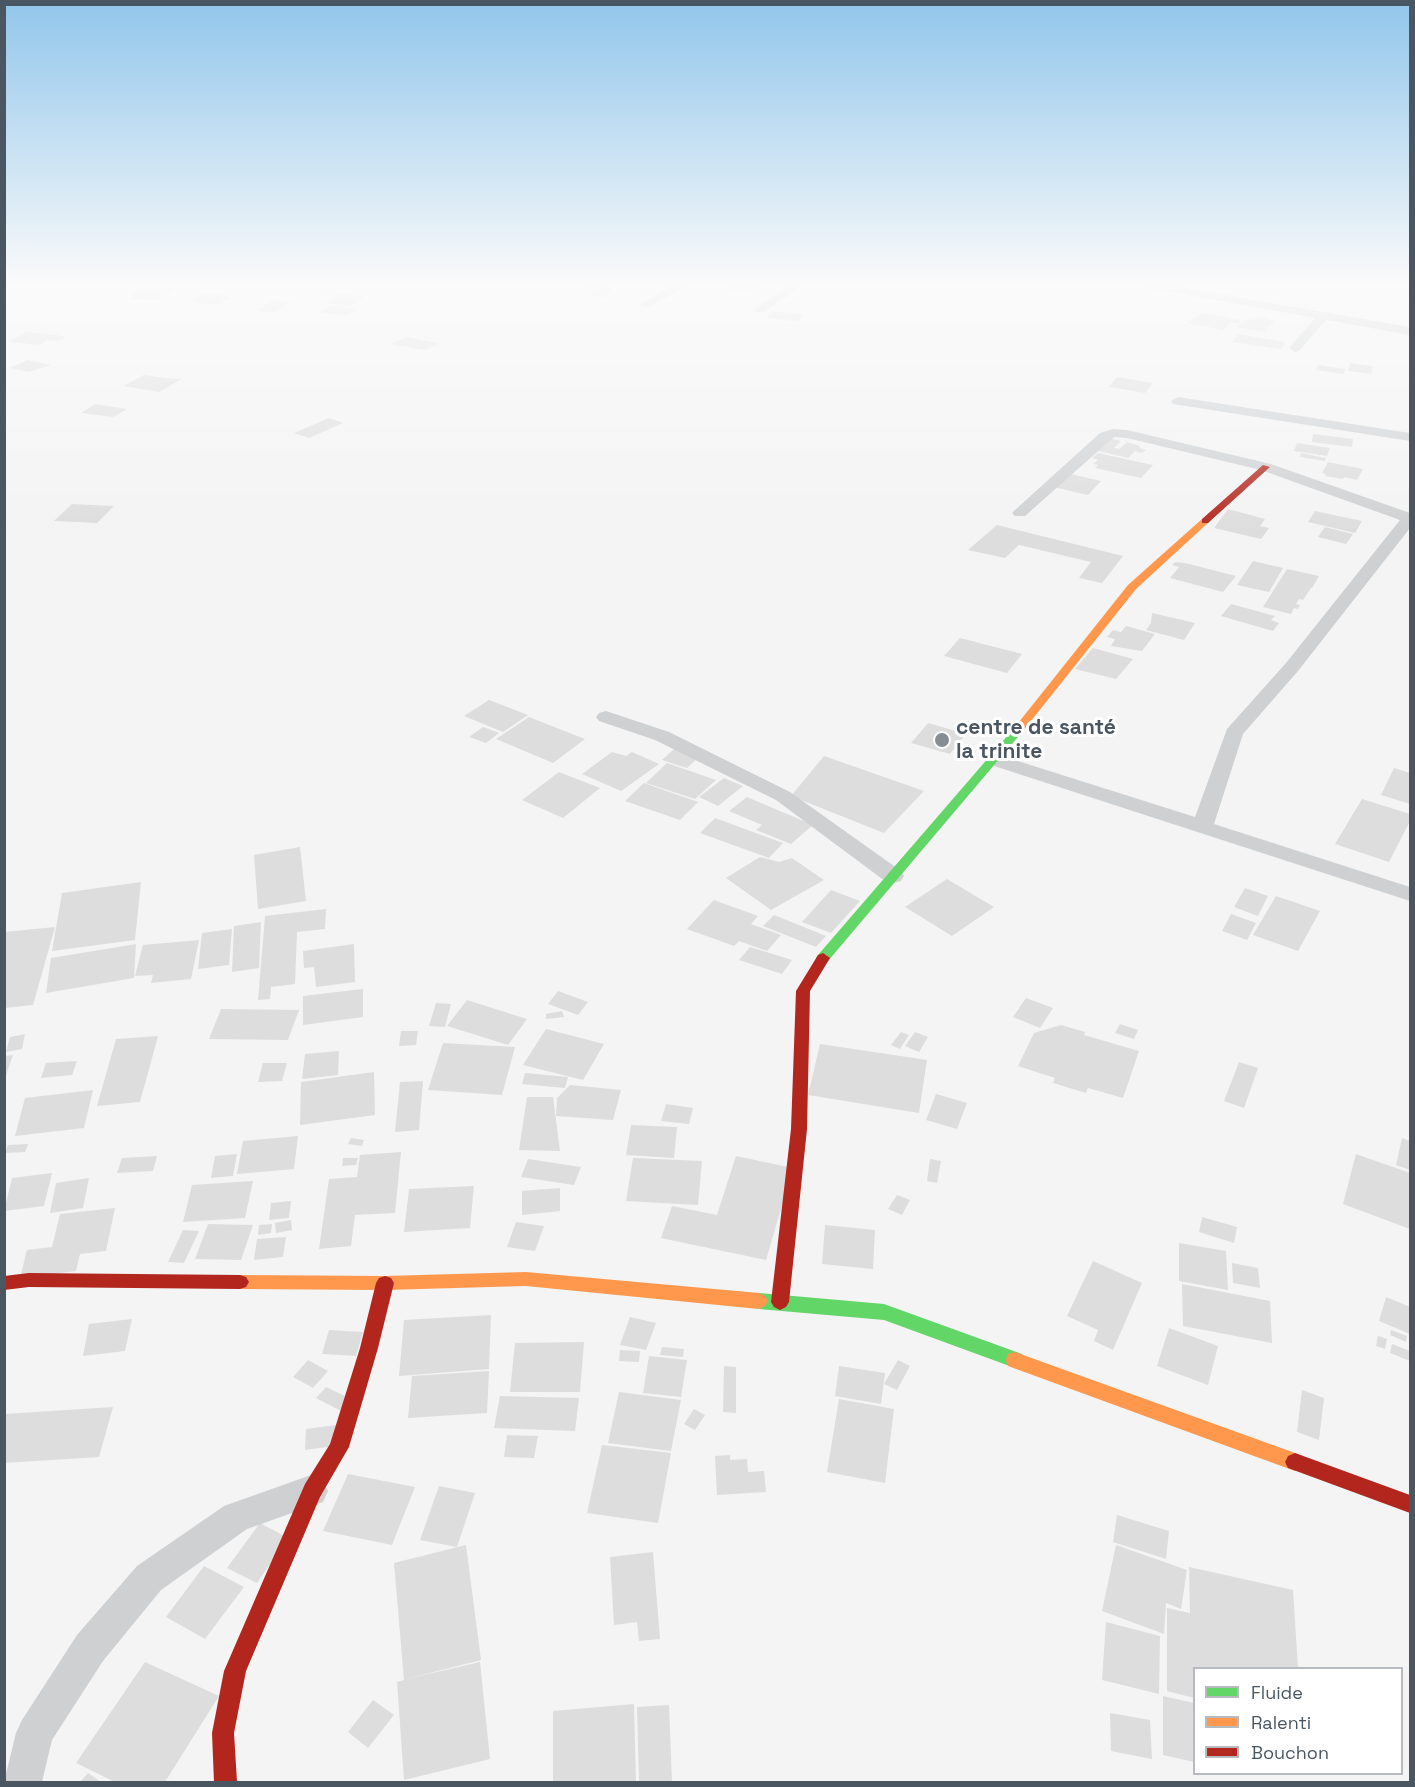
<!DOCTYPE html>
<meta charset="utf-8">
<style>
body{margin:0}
#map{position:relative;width:1415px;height:1787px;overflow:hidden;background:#f4f4f4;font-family:"Space Grotesk",sans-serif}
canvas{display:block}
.frame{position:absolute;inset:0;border:6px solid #4a5661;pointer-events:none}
.legend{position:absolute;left:1193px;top:1667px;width:210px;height:108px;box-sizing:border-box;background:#fff;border:2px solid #b7bbc0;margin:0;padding:8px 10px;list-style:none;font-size:18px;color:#4a5661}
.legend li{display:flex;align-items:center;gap:12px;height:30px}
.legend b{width:30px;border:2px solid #b7bbc0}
</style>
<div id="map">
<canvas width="1415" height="1787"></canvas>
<div class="frame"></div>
<ul class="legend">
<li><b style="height:8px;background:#63d668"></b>Fluide</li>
<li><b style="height:8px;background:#ff974d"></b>Ralenti</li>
<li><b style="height:8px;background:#b3261e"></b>Bouchon</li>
</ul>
</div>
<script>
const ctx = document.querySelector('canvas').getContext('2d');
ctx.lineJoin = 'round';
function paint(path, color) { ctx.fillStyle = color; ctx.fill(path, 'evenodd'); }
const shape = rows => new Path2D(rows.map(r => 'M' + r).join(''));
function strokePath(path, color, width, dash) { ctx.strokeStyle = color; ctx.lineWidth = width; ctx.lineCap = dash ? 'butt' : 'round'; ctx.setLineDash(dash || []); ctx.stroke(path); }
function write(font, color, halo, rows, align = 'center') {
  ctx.font = font + ' "Space Grotesk",sans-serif'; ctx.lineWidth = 6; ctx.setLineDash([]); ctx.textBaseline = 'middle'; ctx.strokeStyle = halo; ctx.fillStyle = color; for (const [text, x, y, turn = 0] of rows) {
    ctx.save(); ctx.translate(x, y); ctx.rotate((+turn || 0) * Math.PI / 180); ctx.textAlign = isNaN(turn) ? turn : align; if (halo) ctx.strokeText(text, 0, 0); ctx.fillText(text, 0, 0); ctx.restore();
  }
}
const building = shape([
 [733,284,758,284,749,292,727,289],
 [588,286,612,288,605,297,581,295],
 [146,288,176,289,156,300,129,299,135,295,130,295,138,289],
 [203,294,225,295,223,296,231,297,218,305,189,301],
 [340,294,365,297,350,306,325,303],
 [272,300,291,302,275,312,257,311],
 [331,305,357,309,345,316,319,312],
 [772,311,804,314,798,321,766,318],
 [1202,313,1242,320,1238,324,1231,322,1224,330,1187,323],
 [1260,317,1275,321,1264,332,1237,327,1246,319,1252,320],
 [27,332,57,335,66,337,58,341,48,340,40,345,9,342],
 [1238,334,1286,342,1281,349,1232,342],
 [406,337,439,343,425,350,391,344],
 [28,360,51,365,29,372,10,368],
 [1350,363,1373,366,1371,374,1348,371],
 [1318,365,1346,369,1343,374,1316,370],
 [144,375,165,378,182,379,159,392,123,386],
 [1117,377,1153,383,1145,393,1109,387],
 [95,404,127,409,113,417,81,413],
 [329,418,343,423,309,438,294,433],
 [1313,434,1353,439,1352,447,1312,442],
 [1109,438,1121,441,1114,448,1119,449,1127,442,1140,446,1139,448,1146,450,1142,453,1135,451,1128,458,1095,450],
 [1297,443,1330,448,1327,456,1294,451],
 [1098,453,1153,465,1141,478,1095,468,1098,465,1093,464,1098,460,1092,458],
 [1301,453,1326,458,1325,461,1300,457],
 [1328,462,1363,469,1357,480,1344,477,1343,479,1325,476,1326,474,1322,473],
 [1066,473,1101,481,1088,495,1053,487],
 [72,504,114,506,97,523,54,521],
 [1228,509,1265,519,1260,526,1269,528,1261,539,1214,528],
 [1315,511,1362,521,1355,533,1308,522],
 [997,525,1123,556,1102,583,1079,578,1091,562,1019,545,1005,558,968,550],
 [1325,527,1353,534,1346,544,1318,537],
 [1253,561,1283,568,1269,592,1237,585],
 [1175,562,1185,563,1236,576,1223,592,1170,578,1179,567,1172,565],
 [1287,569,1319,576,1312,588,1304,586,1311,588,1303,600,1299,599,1296,604,1300,605,1298,609,1294,608,1291,614,1263,607],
 [1231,604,1275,616,1271,620,1279,623,1273,631,1221,616],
 [1152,613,1195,623,1184,640,1146,630,1151,623],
 [1126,626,1155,634,1142,651,1111,646,1115,639,1107,637,1113,630,1121,632],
 [960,638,1022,654,1007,673,944,656],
 [1093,648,1133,659,1116,679,1075,669],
 [489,700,528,715,503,732,464,716],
 [529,717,585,739,553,763,496,739],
 [928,723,966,734,950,754,911,743],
 [483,727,499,733,486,743,469,737],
 [674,749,699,757,687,768,662,760],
 [612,752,626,756,632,752,659,764,621,791,582,774],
 [824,756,924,791,884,833,791,796],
 [667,763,716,780,695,799,646,783],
 [1394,768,1410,773,1410,804,1381,795],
 [559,772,600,788,563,818,522,800],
 [724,778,743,786,718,806,699,797],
 [644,783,698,802,680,820,625,801],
 [747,797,813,825,791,844,756,830,762,825,729,811],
 [1362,799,1410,814,1410,821,1389,862,1335,844],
 [715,818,783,843,769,858,700,833],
 [300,847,306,901,258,909,254,855],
 [760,857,779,862,792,858,824,880,771,910,726,878],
 [947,879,994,907,952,936,905,907],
 [141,882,135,940,52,951,62,893],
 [1245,888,1268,896,1258,916,1234,907],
 [831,890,860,901,831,933,802,922],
 [1276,896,1320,911,1298,951,1253,935],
 [714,900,758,916,751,924,781,935,767,951,739,941,734,946,687,929],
 [326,909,325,929,297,932,295,984,271,987,270,999,258,1000,265,916],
 [1231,914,1256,923,1247,940,1222,931],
 [774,915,826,936,816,947,763,926],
 [261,922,259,968,232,972,234,926],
 [55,927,33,1005,4,1008,4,932],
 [232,929,229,965,198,969,202,933],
 [199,940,191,979,151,983,153,975,135,976,143,945],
 [136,944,134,978,46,993,51,958],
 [354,944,355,982,316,987,314,967,304,968,303,951],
 [750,947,792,960,782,974,739,960],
 [363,989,363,1017,303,1025,303,996],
 [558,991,588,1002,578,1015,548,1004],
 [1026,998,1053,1008,1040,1028,1013,1017],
 [467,1000,527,1019,508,1045,447,1026],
 [436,1003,451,1004,445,1027,429,1026],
 [221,1009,299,1010,288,1040,209,1039],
 [562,1011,564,1017,546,1019,546,1014],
 [1120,1024,1138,1030,1134,1039,1115,1033],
 [1061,1025,1085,1032,1084,1035,1139,1051,1123,1098,1088,1088,1086,1093,1053,1083,1055,1078,1018,1066,1034,1033],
 [546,1029,604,1044,583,1080,523,1065],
 [401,1031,418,1031,416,1045,399,1046],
 [901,1032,909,1035,900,1049,891,1045],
 [915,1032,928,1037,919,1052,905,1046],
 [25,1034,22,1049,6,1052,10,1037],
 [158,1036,140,1102,97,1106,116,1039],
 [443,1043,515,1047,502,1095,428,1090],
 [820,1044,927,1060,919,1113,808,1095],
 [339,1051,338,1075,302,1079,305,1054],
 [13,1055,5,1078,4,1078,4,1056],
 [77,1061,72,1075,41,1078,46,1063],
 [1239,1062,1258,1068,1244,1108,1224,1101],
 [263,1063,287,1063,282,1081,258,1082],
 [374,1072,375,1115,300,1125,301,1082],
 [525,1073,568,1077,565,1088,522,1084],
 [423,1081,419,1130,395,1132,400,1082],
 [570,1085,621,1090,613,1120,556,1116,557,1098],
 [93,1090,84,1128,15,1136,25,1098],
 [936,1094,967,1103,957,1129,926,1120],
 [527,1097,553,1097,560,1151,519,1150],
 [666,1104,693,1108,689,1124,661,1121],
 [631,1125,677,1127,674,1158,626,1155],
 [298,1136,294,1169,237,1174,243,1141],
 [351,1138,364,1140,362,1146,348,1144],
 [1402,1138,1410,1141,1410,1170,1396,1165],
 [28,1144,25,1152,5,1153,8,1145],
 [401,1152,395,1213,355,1215,351,1246,319,1249,329,1179,357,1177,360,1155],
 [237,1154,233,1176,211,1178,215,1156],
 [1356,1154,1410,1173,1410,1229,1343,1204],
 [157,1156,153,1171,117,1173,122,1158],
 [736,1156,793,1168,766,1260,661,1238,672,1206,717,1215],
 [343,1158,358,1158,356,1165,342,1166],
 [633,1158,702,1161,698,1205,626,1201],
 [528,1159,581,1167,574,1185,521,1177],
 [930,1159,941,1161,937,1183,927,1181],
 [52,1173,44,1206,4,1211,12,1178],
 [89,1178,83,1208,50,1213,56,1183],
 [253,1181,245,1218,183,1222,192,1185],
 [474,1186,470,1228,404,1232,409,1189],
 [560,1188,560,1211,522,1215,522,1191],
 [897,1195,910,1200,902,1215,888,1209],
 [291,1201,289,1218,269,1220,271,1203],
 [115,1208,106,1251,80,1254,76,1271,20,1278,27,1250,52,1247,60,1214],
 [1202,1217,1237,1227,1234,1243,1199,1232],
 [291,1220,292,1230,276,1233,275,1223],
 [516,1222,544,1226,535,1251,507,1247],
 [208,1224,253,1225,241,1260,195,1259],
 [272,1224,271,1233,258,1235,259,1225],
 [825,1225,875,1230,873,1269,822,1264],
 [183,1230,199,1231,184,1263,168,1262],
 [286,1237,283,1257,254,1260,257,1239],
 [1179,1243,1226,1251,1228,1290,1179,1281],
 [1093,1261,1142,1283,1113,1350,1094,1341,1098,1330,1067,1316],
 [1232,1263,1258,1268,1260,1288,1233,1283],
 [1182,1284,1270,1301,1272,1343,1183,1326],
 [1386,1297,1410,1307,1410,1334,1379,1321],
 [491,1315,489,1369,399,1376,404,1320],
 [630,1317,656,1323,646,1350,620,1345],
 [132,1319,125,1351,83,1356,89,1324],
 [1169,1328,1218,1346,1208,1385,1157,1366],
 [329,1330,363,1332,356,1356,322,1354],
 [1391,1330,1407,1336,1406,1342,1390,1335],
 [1378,1336,1387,1339,1385,1349,1376,1346],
 [584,1342,580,1392,510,1392,515,1343],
 [1392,1344,1410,1351,1410,1361,1390,1353],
 [662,1347,684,1349,683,1357,660,1355],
 [620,1350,640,1351,639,1362,619,1361],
 [649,1356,687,1360,681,1397,643,1393],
 [308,1360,328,1371,313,1388,293,1377],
 [898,1360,910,1366,897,1390,884,1384],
 [724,1366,736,1367,736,1413,723,1412],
 [839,1366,885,1373,881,1404,835,1396],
 [489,1371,487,1413,408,1418,412,1376],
 [326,1387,351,1399,341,1411,316,1398],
 [1302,1390,1324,1398,1319,1440,1297,1432],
 [619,1392,681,1400,671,1451,608,1443],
 [500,1396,579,1398,575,1431,494,1428],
 [839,1399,894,1409,885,1483,827,1472],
 [113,1407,99,1457,4,1463,4,1414],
 [694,1409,705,1415,695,1430,684,1424],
 [336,1425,335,1446,305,1450,306,1429],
 [507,1435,538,1436,534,1458,504,1457],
 [602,1445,671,1453,658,1523,587,1513],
 [730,1455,730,1460,747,1459,748,1472,764,1471,766,1492,717,1495,715,1456],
 [348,1474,415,1487,392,1545,323,1531],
 [439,1486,475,1493,457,1547,420,1540],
 [1117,1515,1169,1531,1166,1559,1113,1542],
 [260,1523,288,1538,257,1583,227,1568],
 [466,1545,481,1660,406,1679,480,1662,490,1759,404,1780,397,1682,404,1680,394,1563],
 [1116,1545,1187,1570,1181,1609,1166,1603,1164,1634,1102,1611],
 [653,1552,660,1639,639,1641,637,1622,614,1625,610,1557],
 [204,1566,244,1587,205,1639,166,1617],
 [1189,1567,1293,1590,1298,1668,1194,1668,1194,1698,1167,1691,1167,1608,1190,1613],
 [1106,1622,1160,1636,1159,1694,1102,1680],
 [145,1662,219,1696,165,1782,115,1782,76,1763],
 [1163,1696,1194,1703,1194,1762,1163,1755],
 [373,1700,394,1715,368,1748,348,1732],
 [634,1704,636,1782,553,1782,553,1711],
 [669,1705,672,1782,639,1782,637,1707],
 [1110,1713,1150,1720,1152,1759,1111,1751],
 [88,1773,101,1782,80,1782]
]);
const street = shape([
 [674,284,689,284,651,306,643,306,641,304,674,284],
 [790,284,804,284,764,312,756,312,756,308,790,284],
 [1137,284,1163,284,1410,327,1410,335,1326,320,1299,351,1295,352,1289,348,1315,318,1143,287,1137,284],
 [1178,397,1410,433,1410,441,1173,404,1171,401,1178,397],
 [1113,429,1127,430,1271,464,1410,513,1410,528,1298,671,1243,734,1214,824,1410,887,1410,901,988,764,985,760,988,756,995,754,1002,756,1195,817,1227,729,1286,663,1400,520,1261,470,1127,438,1114,437,1025,516,1015,516,1012,513,1015,510,1100,433,1113,429],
 [606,711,669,732,790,792,901,871,904,876,901,881,893,883,885,881,776,800,655,740,599,721,596,717,599,713,606,711],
 [311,1475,323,1480,328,1491,323,1502,247,1529,161,1590,103,1661,52,1740,42,1782,4,1782,16,1733,22,1720,77,1635,137,1566,224,1506,311,1475]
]);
const fast = shape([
 [1019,725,1023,727,1025,729,1023,731,828,961,818,961,816,958,818,955,1015,727,1019,725],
 [759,1293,884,1304,1022,1354,1024,1360,1022,1366,1015,1368,884,1320,759,1309,753,1306,750,1301,753,1296,759,1293]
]);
const slow = shape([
 [1202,519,1210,521,1136,589,1023,731,1015,731,1013,729,1015,727,1128,585,1202,519],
 [526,1272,759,1293,765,1296,768,1301,765,1306,759,1309,526,1286,385,1290,240,1289,234,1287,231,1282,234,1277,240,1275,385,1276,526,1272],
 [1015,1352,1295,1453,1302,1456,1305,1462,1302,1468,1295,1471,1008,1366,1006,1360,1008,1354,1015,1352]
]);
const jam = shape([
 [1263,465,1270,467,1208,523,1202,523,1202,519,1263,465],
 [823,953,830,958,810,991,807,1129,789,1302,786,1307,780,1310,774,1307,771,1302,791,1129,796,991,818,955,823,953],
 [29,1273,240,1275,246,1277,249,1282,246,1287,240,1289,29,1287,4,1290,4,1276,29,1273],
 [385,1276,391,1278,394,1283,378,1348,349,1447,320,1497,246,1671,234,1733,237,1782,214,1782,212,1733,224,1671,305,1484,330,1444,360,1348,376,1283,379,1278,385,1276],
 [1295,1453,1410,1495,1410,1513,1288,1468,1285,1462,1288,1456,1295,1453]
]);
const markers = [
 [942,740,8,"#868d94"]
];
const poiNames = [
 ["centre de santé",956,728],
 ["la trinite",956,752]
];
paint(building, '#ddddde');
paint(street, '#ced0d2');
paint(fast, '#63d668');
paint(slow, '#ff974d');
paint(jam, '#b3261e');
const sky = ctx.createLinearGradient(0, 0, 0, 534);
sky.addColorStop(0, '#91c6eb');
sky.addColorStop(0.53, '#fafafa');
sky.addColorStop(1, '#fafafa00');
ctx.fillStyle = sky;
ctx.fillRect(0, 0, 1415, 534);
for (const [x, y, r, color] of markers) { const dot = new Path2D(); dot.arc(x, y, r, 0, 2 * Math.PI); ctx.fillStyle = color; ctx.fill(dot); strokePath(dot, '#fff', 2); }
write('bold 21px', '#4a5661', '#fff', poiNames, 'left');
</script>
